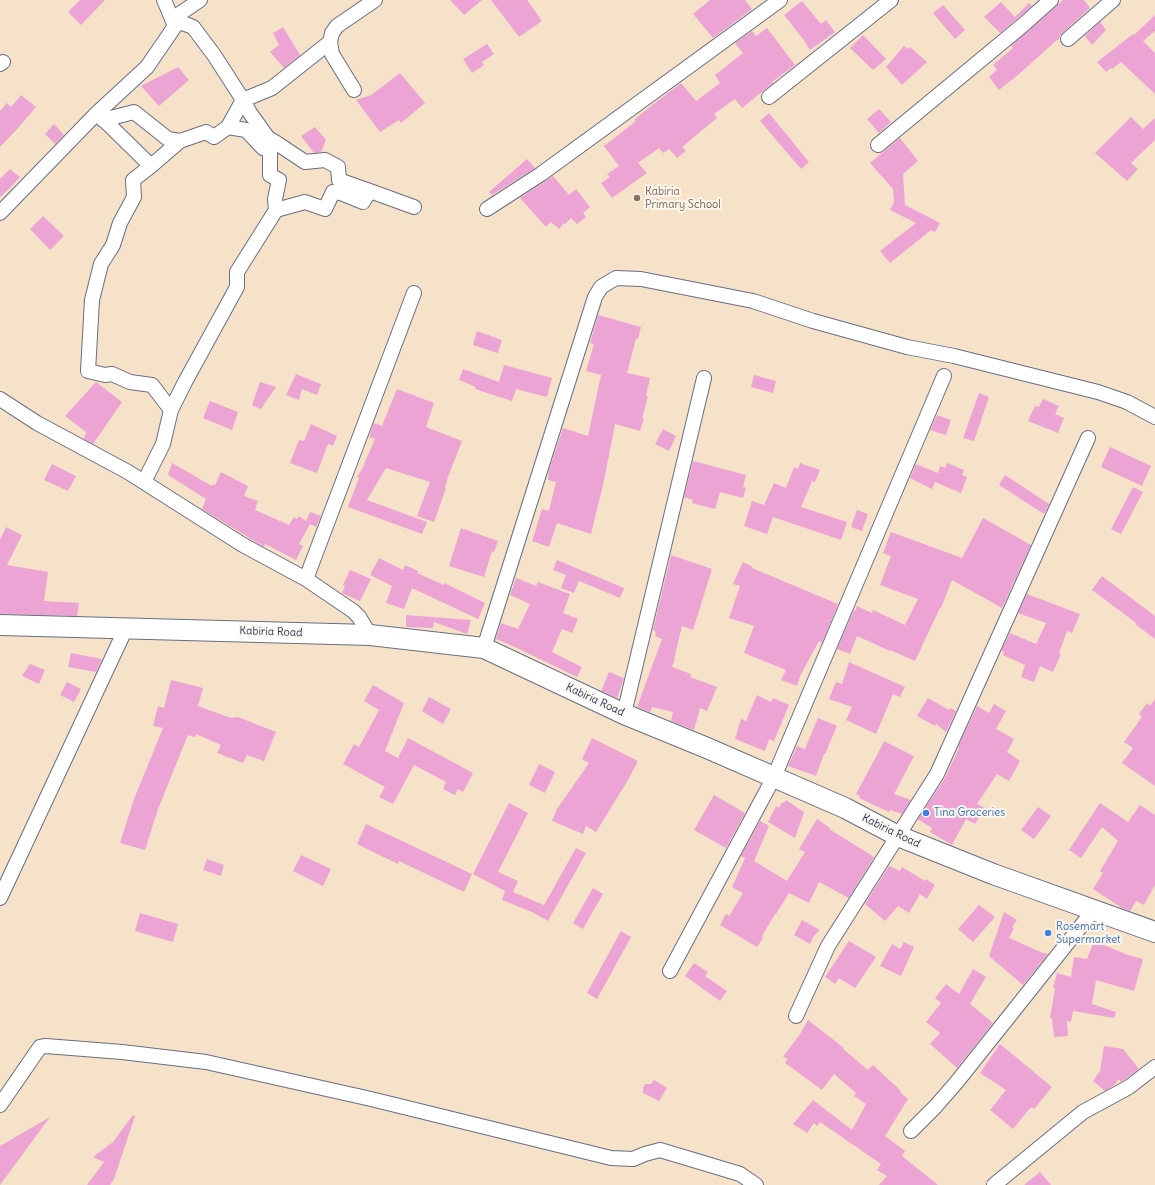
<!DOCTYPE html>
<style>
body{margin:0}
canvas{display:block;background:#f6e2c9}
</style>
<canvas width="1155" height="1185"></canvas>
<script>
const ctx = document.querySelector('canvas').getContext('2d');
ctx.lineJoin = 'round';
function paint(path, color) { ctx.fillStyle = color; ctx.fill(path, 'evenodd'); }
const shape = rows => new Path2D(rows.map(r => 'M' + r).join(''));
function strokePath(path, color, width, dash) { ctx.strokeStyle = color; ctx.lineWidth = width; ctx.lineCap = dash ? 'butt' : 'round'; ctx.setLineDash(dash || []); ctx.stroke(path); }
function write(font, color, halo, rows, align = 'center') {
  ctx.font = font + ' Delius,sans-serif'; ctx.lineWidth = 4; ctx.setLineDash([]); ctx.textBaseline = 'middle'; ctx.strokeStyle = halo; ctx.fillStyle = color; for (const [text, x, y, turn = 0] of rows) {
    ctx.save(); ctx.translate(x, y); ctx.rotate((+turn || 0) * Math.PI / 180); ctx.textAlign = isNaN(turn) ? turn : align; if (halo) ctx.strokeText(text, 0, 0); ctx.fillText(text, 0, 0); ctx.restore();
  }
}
const building = shape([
 [80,0,105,0,81,25,68,12],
 [450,0,482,0,464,15],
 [491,0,527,0,542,21,519,37],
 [710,0,745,0,752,9,713,38,693,14],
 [1063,0,1084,0,1090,8,1062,33,1058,40,1057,40,1018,75,999,90,989,77,997,70,993,65,1013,48,1011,46],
 [802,1,821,24,826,20,835,32,810,50,803,39,784,15],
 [1001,2,1015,17,1029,3,1032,6,1000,33,984,17],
 [943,5,965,30,955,39,933,13],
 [1155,15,1155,31,1143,41,1155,53,1155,94,1121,62,1112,69,1111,68,1106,72,1097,62,1133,34,1134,35],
 [1100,22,1106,30,1092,45,1085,36],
 [283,27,300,55,284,68,270,52,279,45,273,33],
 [767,28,795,65,772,82,773,83,742,108,735,99,714,114,717,118,682,147,686,151,677,158,669,149,663,153,659,148,638,163,647,173,612,198,601,183,610,177,607,174,619,166,604,146,636,121,634,120,651,106,681,83,696,101,720,83,715,75,743,53,735,43,752,31,756,36],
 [863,35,886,59,873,70,850,48],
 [487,44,494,54,482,62,484,65,472,73,463,59],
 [904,46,908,49,910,47,927,62,902,85,886,67],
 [178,67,189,80,159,106,141,86],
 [400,73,425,103,401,123,399,120,380,132,356,100,371,95],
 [21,95,36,107,18,128,0,147,0,111,7,103,11,107],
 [879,109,891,122,879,133,867,119],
 [769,113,809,162,801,169,760,121],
 [1131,117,1143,129,1155,118,1155,140,1131,163,1138,169,1127,181,1095,153],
 [54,124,64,135,55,144,45,134],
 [315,127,326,140,321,152,314,153,301,136],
 [900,138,918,161,903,174,905,205,940,223,935,232,931,230,890,263,880,251,916,223,890,210,894,202,893,189,870,163],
 [527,159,535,168,492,195,489,192],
 [10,169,20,177,11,187,0,197,0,179],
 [553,176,569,195,576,189,590,207,583,213,586,217,577,224,571,218,565,224,564,223,559,229,551,222,546,227,520,198],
 [43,216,64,236,50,250,30,229],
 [598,315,641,327,638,339,636,339,627,373,650,378,646,396,648,396,642,419,644,419,640,431,615,424,604,481,591,534,557,523,549,547,532,541,542,509,549,511,556,482,548,480,549,470,563,428,588,436,601,375,586,371,594,344,590,343],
 [477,331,502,340,498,353,473,345],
 [504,365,552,378,547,397,516,389,512,401,475,389,476,387,459,380,463,369,499,382],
 [296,374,321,384,317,395,302,389,299,400,286,395],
 [754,375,776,381,773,393,751,387],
 [96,382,122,402,93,444,84,439,86,432,65,416],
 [260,382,276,387,261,409,252,405],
 [397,389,434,403,426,427,462,441,448,477,445,488,446,488,434,522,417,516,430,482,386,468,367,500,427,522,422,534,348,507,359,478,357,477,365,464,364,464,375,439,369,437,374,423,382,426],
 [979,393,989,397,974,441,963,438],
 [1043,399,1059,406,1055,414,1064,418,1058,433,1028,421,1035,406,1039,407],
 [210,401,238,412,232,430,203,418],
 [937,415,951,420,946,435,930,430],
 [311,424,337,436,333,446,328,444,317,473,290,463,299,440,304,441],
 [663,429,676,436,669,451,655,444],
 [1110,447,1151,466,1142,486,1101,467],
 [693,461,746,475,743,487,746,488,743,498,720,492,715,509,692,503,693,500,684,497],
 [172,463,212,486,213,484,215,485,221,472,248,486,244,496,258,501,255,510,289,525,294,517,297,519,299,516,306,521,310,512,321,516,316,527,310,524,299,544,303,546,296,560,265,544,264,547,202,509,206,499,168,475],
 [800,463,820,470,815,482,812,481,801,507,847,522,841,540,773,517,767,534,744,526,752,501,764,505,774,483,786,488,794,467,798,469],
 [947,463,964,470,962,475,967,477,961,493,935,482,932,489,910,478,916,464,938,473,940,466,945,468],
 [52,464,76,476,68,491,44,480],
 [1005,475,1049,504,1044,514,999,485],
 [1133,487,1143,492,1121,534,1111,529],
 [857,510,868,514,862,531,851,527],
 [983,518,1031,545,1002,608,952,580,941,608,940,608,915,661,890,650,890,651,857,636,850,654,837,649,854,610,855,611,857,606,872,613,873,610,905,625,918,599,880,585,891,556,883,553,891,532,962,558],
 [6,527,22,535,7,565,48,572,44,601,79,603,77,616,0,614,0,540],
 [461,528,498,541,494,552,492,551,484,577,449,566],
 [671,555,712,569,693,630,682,626,674,659,675,659,672,667,691,674,690,677,717,687,707,711,700,708,694,730,671,721,673,712,652,707,650,712,637,707,662,639,655,636,656,632,653,630],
 [379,558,403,570,405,565,418,571,417,573,444,585,444,583,485,603,478,619,412,588,404,609,386,603,392,586,370,575],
 [557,560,624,588,620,598,579,581,574,593,561,588,566,575,553,570],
 [743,562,753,567,752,568,838,604,822,643,819,641,801,674,797,686,781,680,786,670,744,653,754,626,729,618,740,586,733,584],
 [350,570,371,579,360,601,342,593,345,586,343,585],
 [1102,576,1155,616,1155,639,1135,624,1136,623,1092,590],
 [516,578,536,586,538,582,570,594,563,613,578,619,572,633,562,629,552,652,582,667,577,677,517,648,496,639,501,623,518,629,530,604,510,595],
 [1027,594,1080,614,1072,633,1067,631,1059,653,1061,654,1053,672,1040,666,1034,682,1021,677,1025,665,1003,655,1004,652,1001,651,1010,633,1036,644,1046,623,1018,613],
 [406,615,471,620,467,634,434,622,433,628,406,627],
 [71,653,102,659,96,672,68,667],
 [849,662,905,687,900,697,893,694,876,734,846,720,852,707,829,699,836,682,842,684],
 [30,664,45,670,39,684,22,676],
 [609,672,624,678,617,698,601,691],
 [171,680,203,688,198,706,231,718,238,717,276,732,264,761,247,755,243,763,217,753,221,745,196,734,195,737,188,735,158,809,145,850,120,843,134,799,163,728,153,726,158,706,164,708],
 [67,682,81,689,74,702,60,695],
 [373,685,404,703,385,751,398,758,408,738,473,773,463,792,458,789,455,795,443,789,446,782,414,765,393,804,379,797,385,787,343,764,354,744,359,747,379,710,364,701],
 [757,695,771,702,773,698,789,705,774,741,769,739,765,751,735,739,741,719,746,721],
 [429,697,451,709,443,724,422,711],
 [928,698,949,710,950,708,956,711,946,732,936,724,935,726,917,716],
 [1155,699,1155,786,1122,763,1133,748,1124,742,1142,717,1139,714,1147,703,1150,706],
 [994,704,1006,711,996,729,1014,739,1007,752,1020,761,1009,781,997,774,977,804,985,808,975,824,966,819,952,845,930,832,932,828,918,819,945,778,959,748,958,747,977,706,989,713],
 [818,718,837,726,825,754,824,754,816,776,788,766,797,746,805,749],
 [592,738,638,761,628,780,596,832,586,826,583,834,552,821,557,809,589,763,582,759],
 [884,741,914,756,894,794,911,800,902,814,890,810,889,812,859,798,860,796,856,794,877,755],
 [539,764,555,772,545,793,529,785],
 [714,795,745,813,726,848,694,830],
 [786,800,804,812,795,838,768,822,776,806,779,808,782,802,784,803],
 [509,803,528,813,498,872,518,881,513,892,544,905,576,848,586,853,548,921,532,912,502,900,505,891,473,874],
 [1100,803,1128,822,1140,805,1155,815,1155,885,1144,905,1136,901,1130,911,1122,908,1093,889,1103,873,1100,871,1118,841,1102,827,1081,858,1069,850],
 [1038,807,1051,816,1034,839,1021,830],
 [817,819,830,828,829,829,874,857,849,898,819,882,809,903,789,893,776,914,775,914,762,936,763,938,757,947,720,925,726,914,729,916,743,893,732,887,745,858,741,856,760,821,769,826,754,861,787,881,805,852,799,849],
 [366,824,472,874,464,892,399,861,398,864,357,844],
 [301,855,331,869,323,886,293,871],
 [207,859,224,865,221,876,203,870],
 [889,866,900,871,902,867,925,881,926,879,935,885,927,899,920,894,909,913,898,906,885,921,865,904],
 [593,888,603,894,583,929,573,923],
 [979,905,995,917,973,942,958,929],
 [1004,912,1017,920,1012,927,1014,928,1009,938,1043,953,1048,954,1023,985,989,956],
 [140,913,178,924,173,942,135,931],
 [802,920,820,930,814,936,810,944,794,935],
 [621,931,631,937,597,999,587,993],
 [849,941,876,957,855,988,839,978,835,984,825,977],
 [1094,941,1128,955,1143,959,1134,991,1096,980,1092,1004,1116,1012,1114,1018,1073,1011,1071,1022,1067,1021,1068,1036,1054,1037,1052,1018,1050,1018,1055,988,1053,988,1057,973,1071,977,1074,957,1087,959],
 [904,942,914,947,901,976,880,966,892,944,900,949],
 [694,963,708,972,705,976,727,991,720,1001,685,976],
 [973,969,986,977,970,1004,993,1023,957,1068,930,1044,940,1033,926,1022,941,1003,935,998,946,984,959,994],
 [808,1020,844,1048,843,1049,868,1070,873,1065,901,1091,900,1092,908,1099,885,1136,905,1151,902,1156,938,1185,879,1185,887,1176,877,1170,881,1164,820,1122,817,1126,814,1123,807,1133,793,1124,813,1100,852,1130,866,1104,854,1096,856,1093,834,1074,822,1090,785,1063,788,1059,783,1057,800,1034],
 [1000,1044,1052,1087,1034,1109,1031,1107,1013,1129,990,1110,1006,1090,980,1073],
 [1104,1046,1123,1049,1139,1069,1121,1082,1119,1079,1114,1085,1105,1091,1093,1081,1100,1071],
 [654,1080,667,1088,659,1101,643,1093,643,1088,645,1084,651,1084],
 [133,1115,135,1116,114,1179,110,1185,87,1185,104,1162,93,1157,113,1142],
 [50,1117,0,1185,0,1146],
 [1040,1172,1051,1185,1024,1185]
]);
const street = shape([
 [172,19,193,27,214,55,243,100,272,88,330,42],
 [172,19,200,0],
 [1068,39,1113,0],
 [0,64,3,62],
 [354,90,332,54,330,42,332,33,337,26,375,0],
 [769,97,891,0],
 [243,100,250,113,268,138,275,142,270,149,270,175,279,180,275,199,276,210],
 [97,113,151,166,133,180,134,197,120,223,113,245,101,264,92,300,88,371,105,375,112,374,130,382,152,385,171,410,163,444,144,482],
 [103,120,134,112,168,139,180,141],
 [228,127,246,130,263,148,275,142,305,162,325,160,338,167,339,180,370,191],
 [878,145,1023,25,1051,0],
 [151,166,180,141,206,132,214,137,228,127,243,100],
 [487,209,541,174,780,0],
 [0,213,95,115,147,67,175,26,164,0],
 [0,399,37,423,128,472,243,545,306,579],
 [171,410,185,382,237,287,237,272,276,210,305,202,325,209,333,192,341,193,363,202,370,191,414,207],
 [370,635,359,617,353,611,306,579,414,293],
 [484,648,595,297,601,287,616,278,641,279,753,301,813,321,907,347,954,356,1098,392,1127,402,1155,417],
 [624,714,704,378],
 [0,898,126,628],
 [670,971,774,777,944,376],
 [796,1016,828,946,937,774,1088,438],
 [0,1105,40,1047,46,1046,122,1052,206,1062,371,1099,611,1158,633,1159,645,1154,660,1150,740,1174,756,1185],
 [911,1131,935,1107,956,1083,1093,911],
 [994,1185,1083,1112,1129,1087,1155,1067]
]);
const secondary = shape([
 [0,625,370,635,484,648,624,714,707,748,845,808,898,836,993,874,1155,932]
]);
const markers = [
 [637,198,4,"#8d6e63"],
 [926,813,4,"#3f7fe0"],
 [1048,933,4,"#3f7fe0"]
];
const educationNames = [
 ["Kabiria",645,192],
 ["Primary School",645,205]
];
const streetNames = [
 ["Kabiria Road",271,632,2],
 ["Kabiria Road",595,700,25],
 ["Kabiria Road",891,831,26]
];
const shopNames = [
 ["Tina Groceries",934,813],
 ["Rosemart",1056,927],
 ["Supermarket",1056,940]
];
paint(building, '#eca4d5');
strokePath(street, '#686e83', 16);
strokePath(secondary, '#686e83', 22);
strokePath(street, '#fff', 14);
strokePath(secondary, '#fff', 20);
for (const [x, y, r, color] of markers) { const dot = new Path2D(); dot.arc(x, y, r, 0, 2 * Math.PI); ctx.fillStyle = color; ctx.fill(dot); strokePath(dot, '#fbf7ec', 1.5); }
write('11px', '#785e54', '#fbf7ec', educationNames, 'left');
write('11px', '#1b2f5e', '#fbf7ec', streetNames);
write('11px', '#366cbe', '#fbf7ec', shopNames, 'left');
</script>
